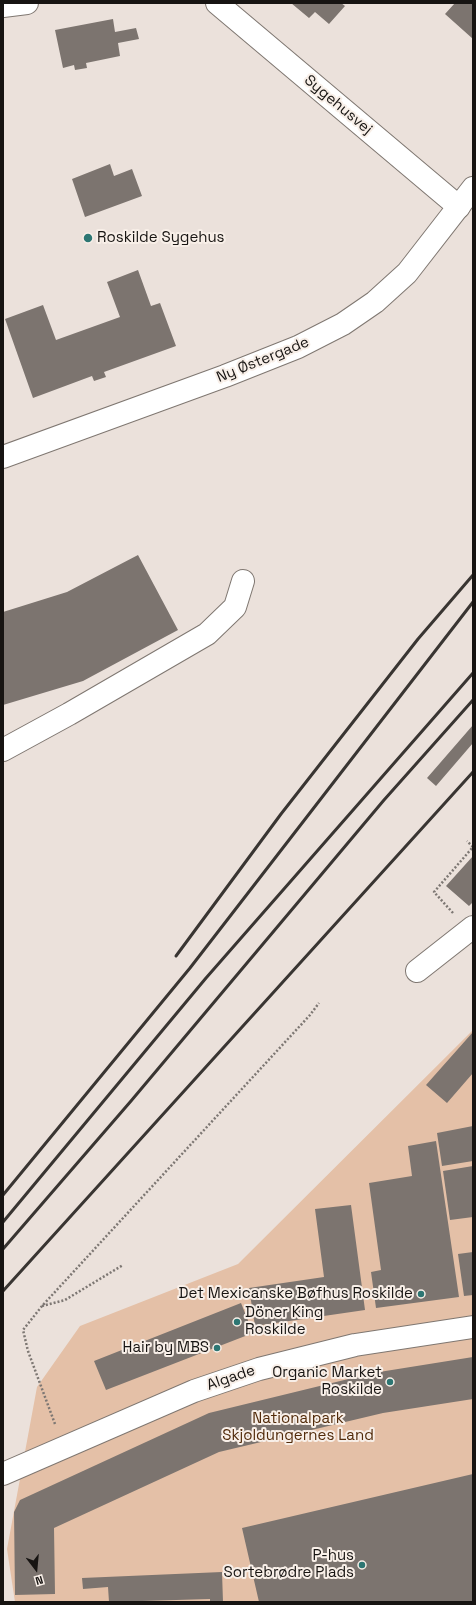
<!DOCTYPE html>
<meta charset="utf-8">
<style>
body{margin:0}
#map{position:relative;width:476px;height:1605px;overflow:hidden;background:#ebe1db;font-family:"Space Grotesk",sans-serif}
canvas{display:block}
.frame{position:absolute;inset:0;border:4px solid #171412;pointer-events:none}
.north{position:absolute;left:16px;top:1549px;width:40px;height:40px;-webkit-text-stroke:3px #f8efe8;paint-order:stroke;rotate:164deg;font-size:11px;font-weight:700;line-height:16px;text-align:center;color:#171412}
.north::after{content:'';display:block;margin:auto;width:14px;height:18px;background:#171412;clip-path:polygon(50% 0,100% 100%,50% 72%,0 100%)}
</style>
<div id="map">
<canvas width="476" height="1605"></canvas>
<div class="frame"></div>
<div class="north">N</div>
</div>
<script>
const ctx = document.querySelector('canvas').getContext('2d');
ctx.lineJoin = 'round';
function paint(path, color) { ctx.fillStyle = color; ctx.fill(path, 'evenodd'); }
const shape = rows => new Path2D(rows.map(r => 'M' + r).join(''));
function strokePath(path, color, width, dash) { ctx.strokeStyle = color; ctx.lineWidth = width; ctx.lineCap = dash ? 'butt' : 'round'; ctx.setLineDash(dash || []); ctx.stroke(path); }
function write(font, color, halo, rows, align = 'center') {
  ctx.font = font + ' "Space Grotesk",sans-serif'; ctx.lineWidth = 4; ctx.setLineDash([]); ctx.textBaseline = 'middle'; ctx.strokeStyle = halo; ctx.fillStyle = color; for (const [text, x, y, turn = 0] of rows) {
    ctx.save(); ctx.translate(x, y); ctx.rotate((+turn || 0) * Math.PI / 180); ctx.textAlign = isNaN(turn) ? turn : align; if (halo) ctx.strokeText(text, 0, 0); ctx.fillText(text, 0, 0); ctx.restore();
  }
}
const green = shape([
 [473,1030,473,1602,15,1602,7,1549,37,1387,80,1326,238,1264]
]);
const building = shape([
 [291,3,341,3,345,6,329,24,315,12,309,18],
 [455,3,473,3,473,39,445,14],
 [113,19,115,32,136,28,139,39,118,43,120,56,86,63,87,68,75,70,74,65,63,68,55,30],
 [110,164,114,176,132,169,142,196,85,217,72,179],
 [138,270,151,306,160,303,176,346,104,372,106,377,94,381,92,376,33,398,5,319,43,305,56,340,120,317,107,282],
 [138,555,178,630,83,681,3,705,3,612,67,592],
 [473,725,473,743,436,786,427,778],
 [473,856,473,902,469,906,446,886],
 [473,1032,473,1073,447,1103,426,1085],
 [473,1126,473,1161,442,1166,437,1133],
 [436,1141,459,1297,376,1308,371,1272,381,1270,369,1183,412,1176,408,1146],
 [473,1166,473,1217,450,1220,443,1171],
 [351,1205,365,1310,255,1326,249,1288,324,1277,315,1209],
 [473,1252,473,1295,464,1296,458,1254],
 [241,1303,253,1333,106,1390,94,1361],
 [473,1357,473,1399,383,1413,219,1452,54,1528,55,1594,15,1595,14,1512,20,1500,209,1413,373,1373],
 [473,1474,473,1602,259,1602,242,1528],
 [222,1572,223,1602,210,1602,210,1599,109,1602,108,1587,83,1589,82,1578]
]);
const path = shape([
 [453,913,434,892,473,847,467,841],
 [42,1306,65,1300,123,1265],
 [55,1424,28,1351,23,1330,42,1306,310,1015,319,1003]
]);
const minor = shape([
 [217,3,459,207],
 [3,6,27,3],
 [3,750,69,714,207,634,235,607,243,581],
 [417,971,473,927],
 [3,1474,194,1391,259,1369,355,1345,473,1327]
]);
const major = shape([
 [3,457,225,376,298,347,343,324,375,302,407,273,473,188]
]);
const rail = shape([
 [176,956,281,814,418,639,473,575],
 [3,1195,190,968,473,602],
 [3,1222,206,978,473,673],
 [3,1249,131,1101,384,800,473,700],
 [3,1291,473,772]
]);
const markers = [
 [88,238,5,"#2d7673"],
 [421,1294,4,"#2d7673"],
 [237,1322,4,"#2d7673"],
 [217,1348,4,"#2d7673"],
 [390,1382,4,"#2d7673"],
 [362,1565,4,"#2d7673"]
];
const streetNames = [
 ["Sygehusvej",338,105,40],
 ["Ny Østergade",263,360,-22],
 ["Algade",231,1378,-19]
];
const poiNames = [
 ["Roskilde Sygehus",97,238,"left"],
 ["Det Mexicanske Bøfhus Roskilde",413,1294],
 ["Döner King",245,1313,"left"],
 ["Roskilde",245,1330,"left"],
 ["Hair by MBS",209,1348],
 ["Organic Market",382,1373],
 ["Roskilde",382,1390],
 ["P-hus",354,1556],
 ["Sortebrødre Plads",354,1573]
];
const parkNames = [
 ["Nationalpark",298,1419],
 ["Skjoldungernes Land",298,1436]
];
paint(green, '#e4c0a7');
paint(building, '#7c746f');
strokePath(minor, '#7f7771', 24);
strokePath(major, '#7f7771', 24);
strokePath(path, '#7d7773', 2.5, [2, 2]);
strokePath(minor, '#fff', 22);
strokePath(major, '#fff', 22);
strokePath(rail, '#393532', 3);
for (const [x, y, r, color] of markers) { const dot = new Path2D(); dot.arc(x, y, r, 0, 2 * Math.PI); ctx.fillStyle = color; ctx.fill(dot); strokePath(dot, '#f8efe8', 1.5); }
write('15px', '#171412', '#f8efe8', streetNames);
write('15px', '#171412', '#f8efe8', poiNames, 'right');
write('15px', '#522b0a', '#f8efe8', parkNames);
</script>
